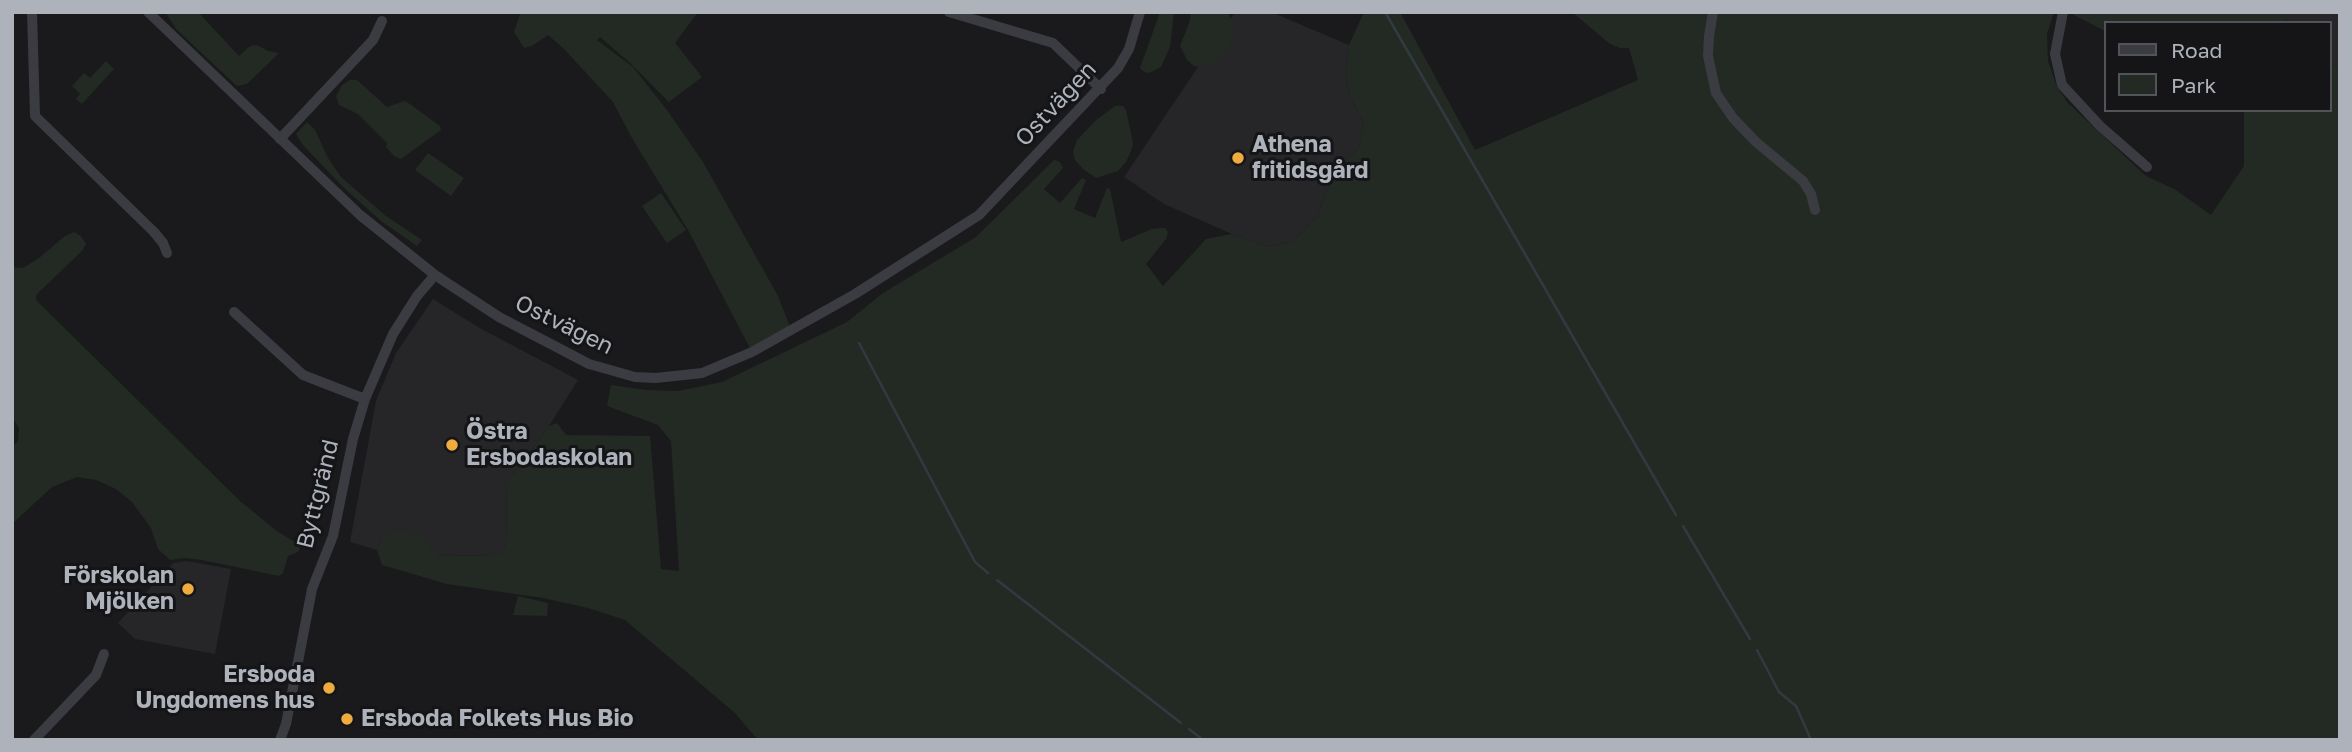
<!DOCTYPE html>
<meta charset="utf-8">
<style>
body{margin:0}
#map{position:relative;width:2352px;height:752px;overflow:hidden;background:#1a1a1c;font-family:"Golos Text",sans-serif}
canvas{display:block}
.frame{position:absolute;inset:0;border:14px solid #adb2bb;pointer-events:none}
.legend{position:absolute;left:2104px;top:21px;width:228px;height:91px;box-sizing:border-box;background:#151517;border:2px solid #525459;margin:0;padding:9px 12px;list-style:none;font-size:21px;color:#adb2bb}
.legend li{display:flex;align-items:center;gap:14px;height:35px}
.legend b{width:35px;border:2px solid #525459}
</style>
<div id="map">
<canvas width="2352" height="752"></canvas>
<div class="frame"></div>
<ul class="legend">
<li><b style="height:9px;background:#3b3c41"></b>Road</li>
<li><b style="height:19px;background:#222a23"></b>Park</li>
</ul>
</div>
<script>
const ctx = document.querySelector('canvas').getContext('2d');
ctx.lineJoin = 'round';
function paint(path, color) { ctx.fillStyle = color; ctx.fill(path, 'evenodd'); }
const shape = rows => new Path2D(rows.map(r => 'M' + r).join(''));
function strokePath(path, color, width, dash) { ctx.strokeStyle = color; ctx.lineWidth = width; ctx.lineCap = dash ? 'butt' : 'round'; ctx.setLineDash(dash || []); ctx.stroke(path); }
function write(font, color, halo, rows, align = 'center') {
  ctx.font = font + ' "Golos Text",sans-serif'; ctx.lineWidth = 6; ctx.setLineDash([]); ctx.textBaseline = 'middle'; ctx.strokeStyle = halo; ctx.fillStyle = color; for (const [text, x, y, turn = 0] of rows) {
    ctx.save(); ctx.translate(x, y); ctx.rotate((+turn || 0) * Math.PI / 180); ctx.textAlign = isNaN(turn) ? turn : align; if (halo) ctx.strokeText(text, 0, 0); ctx.fillText(text, 0, 0); ctx.restore();
  }
}
const built = shape([
 [1235,12,1271,12,1349,45,1346,80,1353,102,1364,122,1359,147,1341,166,1327,190,1317,217,1294,241,1269,247,1232,234,1164,204,1124,177],
 [2278,12,2340,12,2340,70,2329,60,2329,23,2289,23],
 [433,299,478,327,578,380,549,426,507,483,506,545,499,555,437,556,429,543,383,536,377,550,350,542,376,401,396,353],
 [187,561,231,569,215,654,135,639,118,623,173,563]
]);
const green = shape([
 [198,12,239,56,250,46,257,45,268,51,279,53,247,84,237,86,176,29,166,13],
 [521,12,698,12,675,43,702,77,669,102,629,62,600,37,597,40,633,67,667,110,703,162,778,296,792,332,752,352,688,230,632,138,613,102,564,49,548,35,532,46,524,48,514,32],
 [1160,12,1174,12,1170,47,1161,67,1149,73,1143,71,1140,68],
 [1191,12,1228,12,1232,22,1234,33,1227,52,1216,62,1203,67,1194,66,1187,60,1180,46,1189,23],
 [1364,12,1400,12,1475,150,1638,80,1629,48,1620,48,1610,44,1572,12,2054,12,2047,34,2048,61,2057,87,2068,103,2146,176,2176,190,2211,215,2244,166,2244,110,2329,110,2329,60,2340,70,2340,740,758,740,735,713,625,620,588,608,543,598,447,584,382,565,377,550,383,536,400,532,420,536,429,543,438,556,499,555,506,545,507,483,549,426,557,423,566,435,650,436,661,569,679,571,671,441,658,425,607,406,611,385,646,390,678,391,722,382,847,322,883,293,976,237,1054,160,1060,162,1063,168,1044,189,1060,203,1082,178,1086,180,1074,209,1095,218,1107,188,1110,189,1121,242,1152,229,1165,228,1168,232,1166,239,1146,264,1163,286,1206,239,1232,234,1269,247,1294,241,1317,217,1327,190,1341,166,1359,147,1364,122,1353,102,1346,80,1349,45],
 [2068,12,2278,12,2289,23,2105,23,2105,31],
 [106,61,114,69,82,104,76,99,80,94,72,86,84,73,90,78],
 [350,80,357,80,387,107,405,101,410,104,440,126,441,130,401,159,394,156,386,147,387,143,358,114,339,105,336,96,342,85],
 [1115,106,1123,106,1126,110,1133,143,1131,151,1126,162,1118,171,1096,178,1083,169,1075,160,1073,152,1077,140,1096,120],
 [307,122,315,130,328,158,341,177,386,216,422,240,417,246,381,221,344,188,302,144,296,134],
 [428,153,464,178,451,196,415,170],
 [661,193,686,230,667,243,642,206],
 [74,232,81,236,86,244,82,251,37,294,36,300,240,501,277,531,301,546,298,552,288,556,283,573,279,576,202,560,185,558,170,560,158,549,151,528,132,502,116,489,96,480,77,477,52,487,12,524,12,446,18,441,19,428,12,417,12,267,23,268,39,258,65,236],
 [518,596,548,603,547,616,513,615]
]);
const stream = shape([
 [1385,12,1676,515],
 [859,343,975,562,988,573],
 [1683,526,1750,639],
 [997,580,1181,723],
 [1757,650,1779,692,1796,706,1811,740],
 [1189,729,1203,740]
]);
const minor = shape([
 [32,12,35,116,154,232,163,243,167,253],
 [148,12,360,215,435,275,499,317,589,364,635,377,656,378,702,373,752,352,855,294,979,215,1118,68,1129,49,1140,12],
 [949,12,1053,43,1101,89],
 [1713,12,1709,36,1708,56,1716,93,1733,118,1756,142,1803,181,1811,194,1815,210],
 [2063,12,2055,54,2062,85,2100,126,2147,167],
 [280,139,373,40,382,21],
 [234,312,303,375,365,399],
 [34,740,96,675,104,654],
 [280,740,286,724,312,589,333,536,353,439,365,399,393,334,417,296,435,275]
]);
const markers = [
 [1238,158,7,"#eeac40"],
 [452,445,7,"#eeac40"],
 [188,589,7,"#eeac40"],
 [329,688,7,"#eeac40"],
 [347,719,7,"#eeac40"]
];
const streetNames = [
 ["Ostvägen",1056,104,-47],
 ["Ostvägen",564,325,26],
 ["Byttgränd",318,494,-76]
];
const poiNames = [
 ["Athena",1252,145],
 ["fritidsgård",1252,171],
 ["Östra",466,432],
 ["Ersbodaskolan",466,458],
 ["Förskolan",174,576,"right"],
 ["Mjölken",174,602,"right"],
 ["Ersboda",315,675,"right"],
 ["Ungdomens hus",315,701,"right"],
 ["Ersboda Folkets Hus Bio",361,719]
];
paint(built, '#262629');
paint(green, '#222a23');
strokePath(stream, '#303a40', 2.5);
strokePath(minor, '#3b3c41', 10);
for (const [x, y, r, color] of markers) { const dot = new Path2D(); dot.arc(x, y, r, 0, 2 * Math.PI); ctx.fillStyle = color; ctx.fill(dot); strokePath(dot, '#151517', 2.5); }
write('23px', '#adb2bb', '#151517', streetNames);
write('bold 23px', '#adb2bb', '#151517', poiNames, 'left');
</script>
